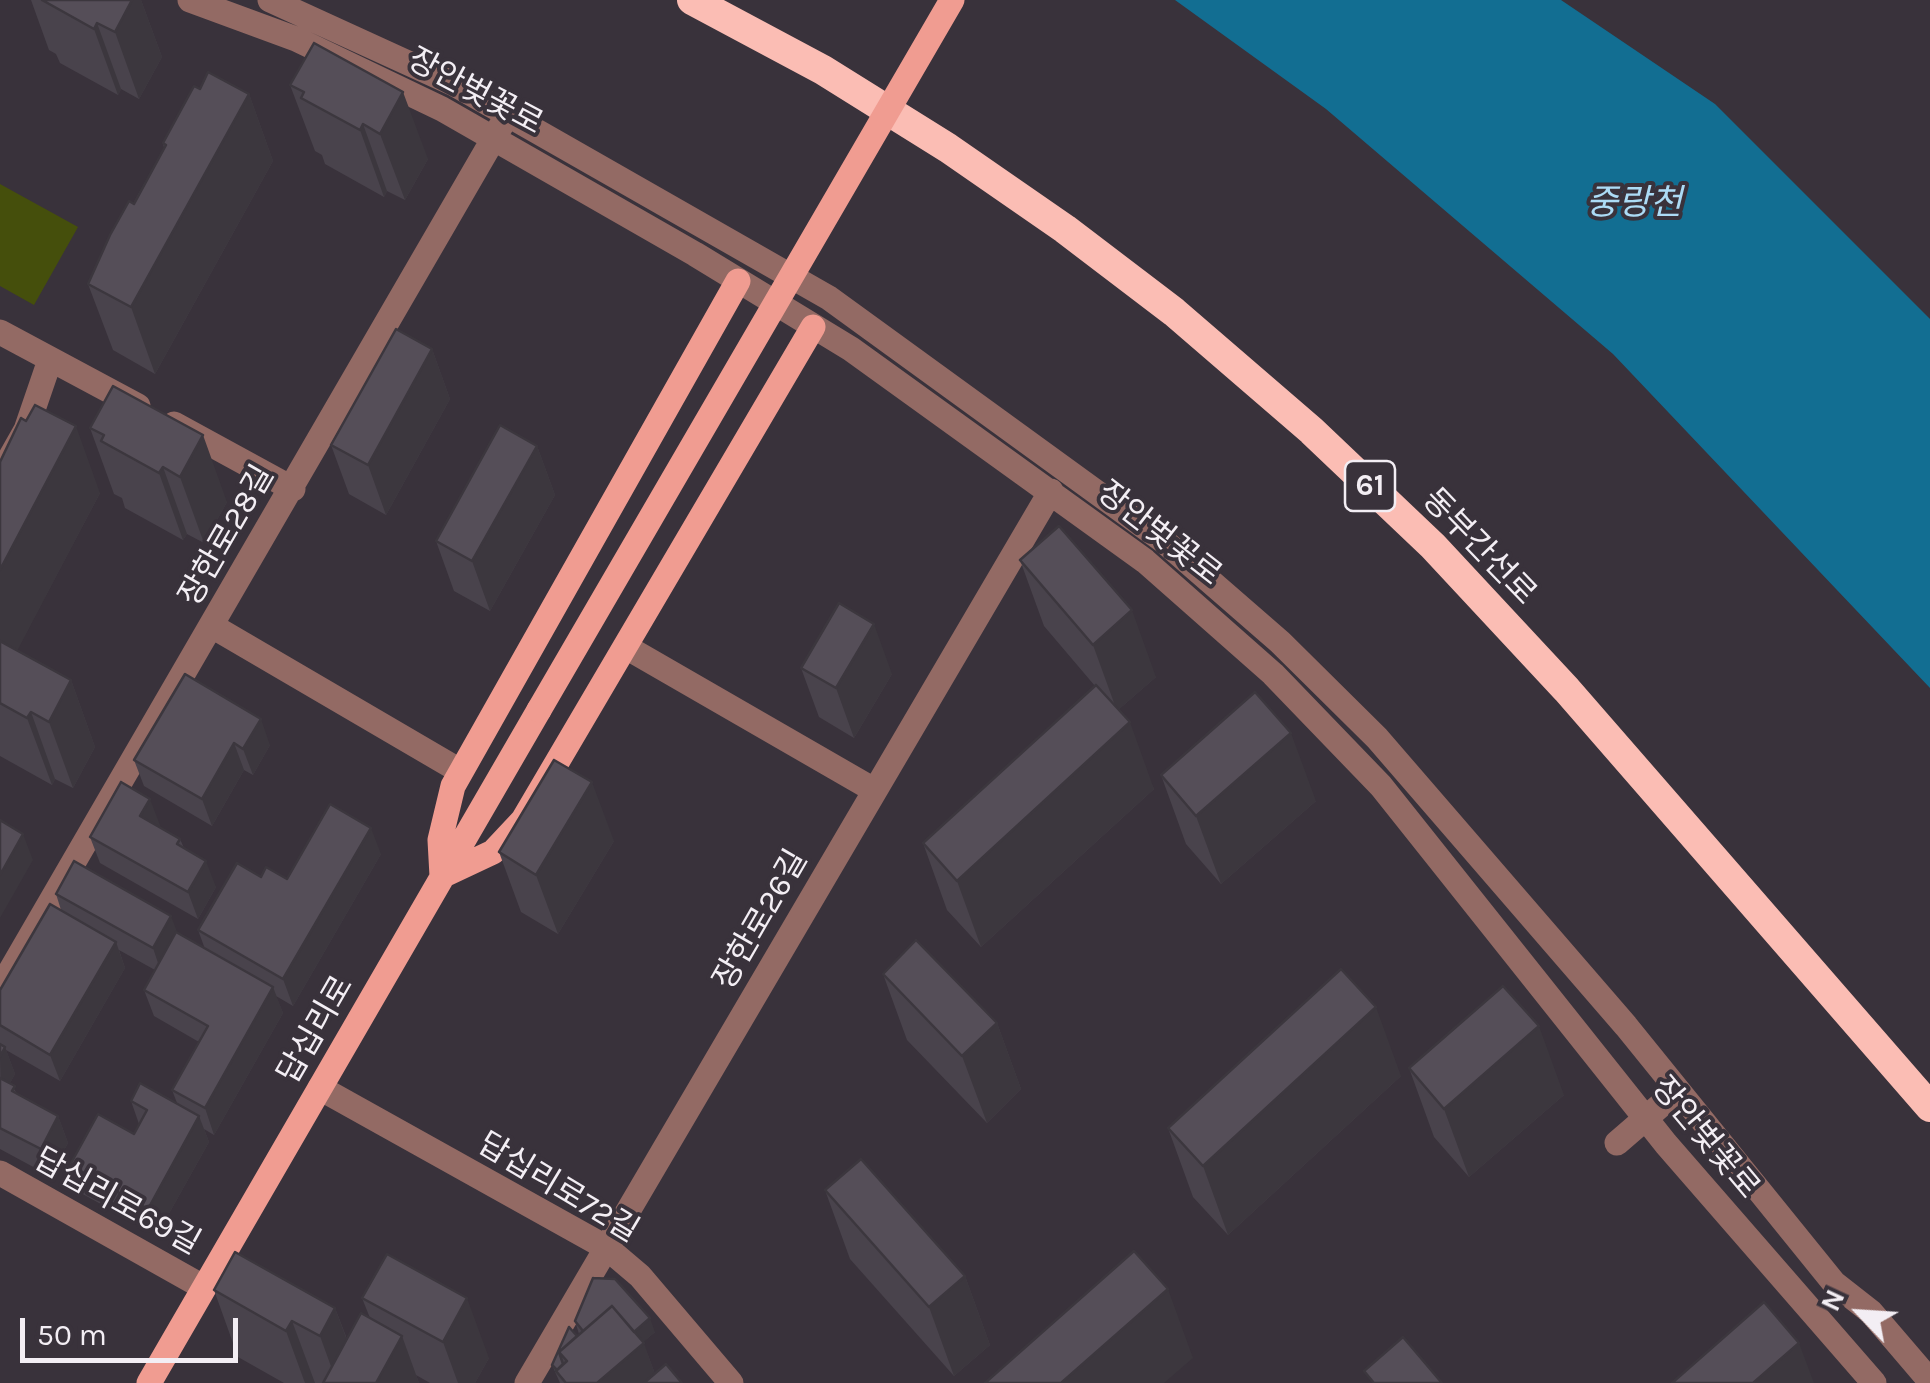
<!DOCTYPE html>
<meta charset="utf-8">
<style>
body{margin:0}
#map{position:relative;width:1930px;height:1383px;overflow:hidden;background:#39323b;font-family:Karla,sans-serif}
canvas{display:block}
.north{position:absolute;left:1810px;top:1263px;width:100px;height:100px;-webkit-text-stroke:8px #39323b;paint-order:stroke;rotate:295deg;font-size:28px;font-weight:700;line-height:40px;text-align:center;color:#f3eef4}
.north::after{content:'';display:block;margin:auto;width:35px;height:45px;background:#f3eef4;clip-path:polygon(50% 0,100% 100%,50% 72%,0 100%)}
.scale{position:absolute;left:20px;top:1318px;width:218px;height:45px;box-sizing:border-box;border:5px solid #f3eef4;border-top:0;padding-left:12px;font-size:30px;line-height:35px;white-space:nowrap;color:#f3eef4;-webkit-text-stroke:8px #39323b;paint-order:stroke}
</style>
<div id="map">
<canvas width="1930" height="1383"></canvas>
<div class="north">N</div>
<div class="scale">50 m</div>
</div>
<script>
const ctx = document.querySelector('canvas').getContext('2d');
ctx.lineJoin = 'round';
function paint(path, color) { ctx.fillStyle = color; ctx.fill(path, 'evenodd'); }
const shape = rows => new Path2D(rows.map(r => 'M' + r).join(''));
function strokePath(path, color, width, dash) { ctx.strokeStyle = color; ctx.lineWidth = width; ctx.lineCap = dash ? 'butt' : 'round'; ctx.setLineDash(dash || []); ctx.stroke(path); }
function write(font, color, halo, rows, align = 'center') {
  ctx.font = font + ' Karla,"Noto Sans KR",sans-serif'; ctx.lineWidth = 8; ctx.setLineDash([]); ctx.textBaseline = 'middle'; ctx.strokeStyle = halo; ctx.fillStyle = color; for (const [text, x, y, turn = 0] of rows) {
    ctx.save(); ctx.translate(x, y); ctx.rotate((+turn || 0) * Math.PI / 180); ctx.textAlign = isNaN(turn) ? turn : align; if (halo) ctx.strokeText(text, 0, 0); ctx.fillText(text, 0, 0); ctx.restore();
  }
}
const green = shape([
 [0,184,78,227,34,305,0,286]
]);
const water = shape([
 [1175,0,1561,0,1715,104,1930,319,1930,688,1613,354,1326,109]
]);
const minor = shape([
 [190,0,296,39,442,109,695,254,851,349,1145,561,1273,674,1381,786,1666,1144,1874,1383],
 [270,0,454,84,829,298,1165,542,1280,642,1377,738,1626,1026,1834,1283,1871,1312,1930,1381],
 [0,332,138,406],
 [174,424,293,489],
 [0,476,26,430,50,360],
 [212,626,460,771],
 [626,647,874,790],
 [0,989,502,124],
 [320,1088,607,1248,640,1276,731,1383],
 [1617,1143,1676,1092],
 [0,1173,203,1287],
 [527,1383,1051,491]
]);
const major = shape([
 [738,281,453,786,440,840,442,876,493,852,523,820,813,327],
 [149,1383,539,710]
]);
const highway = shape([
 [692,0,823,70,948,148,1065,229,1174,312,1312,431,1432,545,1567,690,1930,1107]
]);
const majorBridge = shape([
 [539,710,952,0]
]);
const wall = shape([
 [31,0,141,0,162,57,139,99,121,89,118,95,60,63,56,54,49,50],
 [290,85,428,159,405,200,387,191,384,197,325,164,322,155,315,151],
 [249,94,273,161,155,374,113,350,88,284,164,148,163,143],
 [432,349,450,399,386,515,349,494,331,445],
 [90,428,227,502,204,543,187,534,183,540,125,508,122,498,114,494],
 [537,446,555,495,490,611,454,591,436,541],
 [0,462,100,493,17,650,71,680,95,747,73,788,55,779,52,785,0,756],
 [1020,560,1156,677,1118,710,1154,789,981,947,947,910,923,843,1095,686,1044,626],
 [801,668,892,674,854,738,819,717],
 [185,674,270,745,253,775,244,770,212,826,144,786,134,760],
 [1161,775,1316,801,1221,884,1186,844],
 [160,825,159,827,180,839,184,848,216,887,198,919,100,863,90,837],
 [614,841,558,934,521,912,499,852],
 [381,854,293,1006,276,996,283,1013,214,1135,204,1129,209,1142,157,1235,79,1192,70,1165,134,1134,139,1124,131,1101,177,1103,172,1090,199,1042,154,1016,144,990,155,970,119,950,125,968,60,1081,6,1050,15,1074,10,1083,18,1095,58,1116,68,1143,50,1176,0,1149,0,990,61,910,56,894,177,933,205,949,198,930,261,877,287,879],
 [883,974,997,1023,1021,1089,987,1123,907,1040],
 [1409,1068,1564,1095,1469,1177,1434,1137],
 [1401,1076,1228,1235,1193,1197,1168,1128],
 [825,1190,965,1276,990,1345,954,1376,850,1259],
 [214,1290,335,1308,347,1339,370,1318,362,1298,489,1358,475,1383,430,1383,416,1375,419,1383,284,1383,238,1357],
 [575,1321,655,1332,643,1342,655,1374,682,1383,560,1383,552,1365,569,1327,577,1336,579,1334]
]);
const shadedWall = shape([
 [132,0,141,0,162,57,139,99,115,32],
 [97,23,121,89,118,95,94,29],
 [403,92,428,159,405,200,380,134],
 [249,94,273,161,155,374,131,307],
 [363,124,387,191,384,197,360,130],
 [432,349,450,399,386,515,368,465],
 [76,426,100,493,5,674,0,661,0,570],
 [203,435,227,502,204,543,180,477],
 [537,446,555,495,490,611,472,561],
 [163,467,187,534,183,540,159,473],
 [1132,610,1156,677,1117,711,1093,645],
 [874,624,892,674,854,738,836,688],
 [71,680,95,747,73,788,49,722],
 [31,712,55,779,52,785,27,718],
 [261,719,270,745,253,775,243,749],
 [1130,722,1154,789,981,947,957,881],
 [1291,733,1316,801,1221,884,1196,816],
 [234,743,244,770,212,826,202,799],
 [592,782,614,841,558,934,536,875],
 [150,799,160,825,150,843,140,816],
 [371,828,381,854,293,1006,283,979],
 [23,834,33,860,0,918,0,875],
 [206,861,216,887,198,919,188,892],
 [171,916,181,942,162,975,153,948],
 [116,942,125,968,60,1081,50,1055],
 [273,987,283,1013,214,1135,205,1108],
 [1376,1007,1401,1076,1228,1235,1203,1166],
 [997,1023,1021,1089,987,1123,962,1056],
 [1539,1026,1564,1095,1469,1177,1444,1109],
 [5,1047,15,1074,1,1100,0,1057],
 [58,1116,68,1143,50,1176,41,1149],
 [199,1116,209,1142,157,1235,148,1209],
 [965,1276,990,1345,954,1376,929,1307],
 [1168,1289,1193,1358,1164,1383,1061,1383],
 [467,1298,489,1358,475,1383,458,1383,443,1342],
 [335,1308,360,1375,337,1383,320,1336],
 [650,1318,655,1332,623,1360,644,1343,658,1383,597,1383,607,1357],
 [292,1321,315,1383,305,1383,286,1331],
 [402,1336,419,1383,376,1383],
 [1799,1343,1814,1383,1753,1383]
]);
const building = shape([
 [42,0,132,0,115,32,97,23,94,29,42,0],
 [314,43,403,92,380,134,363,124,360,130,301,98,304,92,290,85,314,43],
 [208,72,249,94,131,307,88,284,110,235,129,201,134,204,166,145,163,143,194,86,200,89,208,72],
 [396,329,432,349,368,465,331,445,396,329],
 [113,386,203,435,180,477,163,467,159,473,101,441,104,435,90,428,113,386],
 [35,405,76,426,0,570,0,462,21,418,26,421,35,405],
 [500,425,537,446,472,561,436,541,500,425],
 [1059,526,1132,610,1093,645,1020,560,1059,526],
 [839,603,874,624,836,688,801,668,839,603],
 [0,641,71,680,49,722,31,712,27,718,0,703,0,641],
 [185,674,261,719,243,749,234,743,202,799,134,760,185,674],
 [1096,685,1130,722,957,881,923,843,1096,685],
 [1255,692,1291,733,1196,816,1161,775,1255,692],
 [554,760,592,782,536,875,499,852,554,760],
 [121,782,150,799,140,816,180,839,177,844,206,861,188,892,90,837,121,782],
 [330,804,371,828,283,979,198,930,237,863,261,877,266,867,287,879,330,804],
 [0,820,23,834,0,875,0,820],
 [74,861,171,916,153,948,56,894,74,861],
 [50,904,116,942,50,1055,0,1025,0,990,50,904],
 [176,932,273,987,205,1108,172,1090,208,1026,144,990,176,932],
 [916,940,997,1023,962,1056,883,974,916,940],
 [1341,969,1376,1007,1203,1166,1168,1128,1341,969],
 [1503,986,1539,1026,1444,1109,1409,1068,1503,986],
 [0,1044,5,1047,0,1057,0,1044],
 [0,1078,15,1086,12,1091,58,1116,41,1149,0,1128,0,1078],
 [140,1083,199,1116,148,1209,70,1165,98,1114,134,1134,147,1110,131,1101,140,1083],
 [861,1159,965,1276,929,1307,825,1190,861,1159],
 [1134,1251,1168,1289,1061,1383,985,1383,1134,1251],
 [235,1252,335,1308,320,1336,292,1321,286,1331,214,1290,235,1252],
 [387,1254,467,1298,443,1342,362,1298,387,1254],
 [593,1278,615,1279,650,1318,634,1332,612,1306,583,1331,575,1321,593,1278],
 [1764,1302,1799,1343,1753,1383,1672,1383,1764,1302],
 [612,1306,644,1343,597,1383,566,1383,556,1371,567,1361,559,1352,612,1306],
 [361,1313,402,1336,376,1383,323,1383,361,1313],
 [569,1327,577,1336,559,1352,563,1364,557,1370,552,1365,569,1327],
 [1403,1337,1442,1383,1374,1383,1364,1371,1403,1337],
 [666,1364,682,1383,644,1383,666,1364]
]);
const shields = [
 [1370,486,50]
];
const shieldNames = [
 ["61",1370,486]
];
const streetNames = [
 ["장안벚꽃로",475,92,28],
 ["장안벚꽃로",1159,534,38],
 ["장한로28길",227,536,-60],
 ["동부간선로",1479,547,46],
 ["장한로26길",761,920,-60],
 ["답십리로",316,1030,-60],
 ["장안벚꽃로",1705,1138,50],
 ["답십리로72길",558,1188,31],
 ["답십리로69길",117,1202,29]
];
const waterNames = [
 ["중랑천",1634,204]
];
paint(green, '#454f0c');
paint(water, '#126e92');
strokePath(minor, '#936a64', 25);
strokePath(major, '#f09c91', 25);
strokePath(highway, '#fbbdb4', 30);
strokePath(majorBridge, '#f09c91', 25);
paint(wall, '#49434c');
paint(shadedWall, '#3c373e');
paint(building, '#554e58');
strokePath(building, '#3c373e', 2.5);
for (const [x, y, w] of shields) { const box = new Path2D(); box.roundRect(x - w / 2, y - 25, w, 50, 8); ctx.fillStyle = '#39323b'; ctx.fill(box); strokePath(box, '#f3eef4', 2.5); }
write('bold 30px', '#f3eef4', null, shieldNames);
write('32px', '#f3eef4', '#39323b', streetNames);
write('italic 35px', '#acdbf5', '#39323b', waterNames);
</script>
